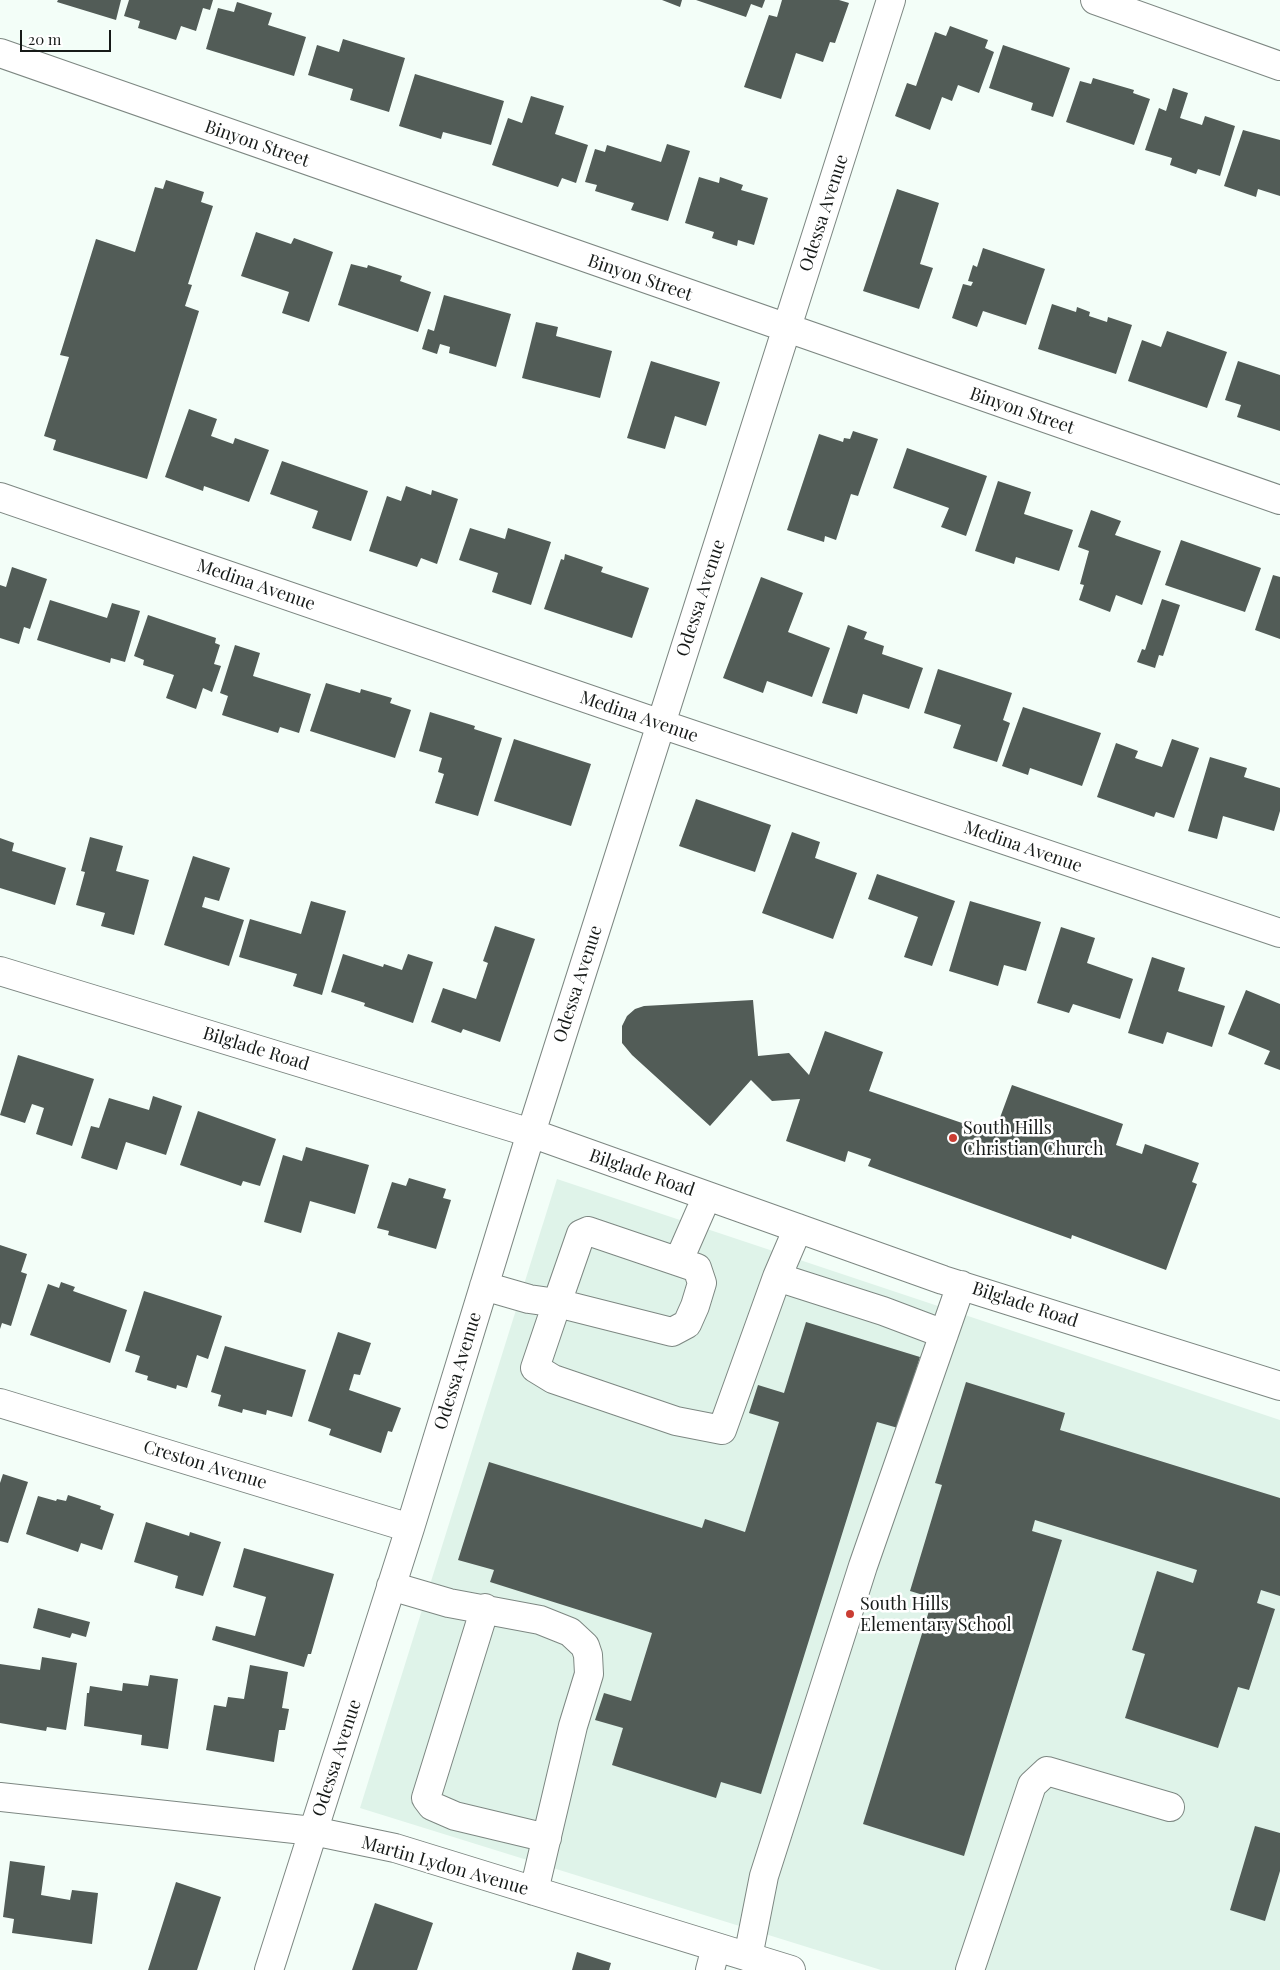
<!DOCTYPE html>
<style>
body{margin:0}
#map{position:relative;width:1280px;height:1970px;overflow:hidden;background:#f3fef8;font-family:"Playfair Display",serif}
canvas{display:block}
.scale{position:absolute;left:20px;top:30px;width:91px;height:22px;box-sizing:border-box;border:2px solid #161a18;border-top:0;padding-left:6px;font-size:15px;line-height:18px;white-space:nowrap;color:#161a18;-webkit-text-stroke:4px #fff;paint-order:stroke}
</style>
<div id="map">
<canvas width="1280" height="1970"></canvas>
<div class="scale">20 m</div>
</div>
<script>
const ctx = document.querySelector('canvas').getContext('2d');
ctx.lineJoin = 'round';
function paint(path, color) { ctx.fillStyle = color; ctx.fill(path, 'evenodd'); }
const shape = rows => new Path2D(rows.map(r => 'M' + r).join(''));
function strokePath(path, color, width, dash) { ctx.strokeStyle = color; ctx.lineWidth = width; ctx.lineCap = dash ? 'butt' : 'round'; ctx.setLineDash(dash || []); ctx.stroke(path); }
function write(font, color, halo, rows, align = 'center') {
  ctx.font = font + ' "Playfair Display",serif'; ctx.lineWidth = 5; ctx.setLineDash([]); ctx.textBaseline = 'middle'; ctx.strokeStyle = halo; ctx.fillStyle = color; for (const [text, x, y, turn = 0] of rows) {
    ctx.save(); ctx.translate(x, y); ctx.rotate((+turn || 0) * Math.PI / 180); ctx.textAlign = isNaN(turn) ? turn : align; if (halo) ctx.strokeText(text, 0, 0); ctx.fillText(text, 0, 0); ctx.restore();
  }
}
const built = shape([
 [557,1179,1280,1420,1280,1970,881,1970,360,1808]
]);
const building = shape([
 [58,0,121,0,116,20,57,2],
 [129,0,213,0,210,10,203,8,196,31,181,26,176,40,138,28,140,21,124,16],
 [662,0,682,0,680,7],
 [696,0,765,0,762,8,751,4,746,17],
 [782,0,839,0,849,3,835,43,830,42,823,62,796,53,781,99,744,87,769,15,777,17],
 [237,2,272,13,268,25,306,37,294,76,206,49,218,8,234,12],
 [950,26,988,40,985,48,994,52,979,93,958,85,952,101,942,97,930,130,895,116,907,83,916,86,935,32,946,36],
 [343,39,405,58,389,112,350,100,353,89,308,75,317,45,339,52],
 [1003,45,1070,68,1053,117,1031,110,1033,103,989,88],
 [415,74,504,101,491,145,443,132,441,139,399,126],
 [1093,78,1134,90,1133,93,1150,99,1134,145,1066,122,1080,81,1091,84],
 [1173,88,1188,93,1180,118,1202,125,1205,116,1235,126,1220,176,1198,169,1196,174,1170,165,1172,158,1145,150,1159,108,1166,111],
 [531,96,564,106,555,134,588,145,576,183,562,178,558,187,492,165,508,118,522,123],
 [1243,130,1280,140,1280,196,1258,189,1256,197,1224,186],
 [667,144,690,151,668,221,631,210,634,203,595,191,597,185,585,182,595,149,605,152,607,145,661,162],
 [699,177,719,183,720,177,743,185,741,190,768,198,754,245,738,240,737,246,712,238,714,232,685,223],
 [166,180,204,192,201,202,213,206,188,284,192,285,185,306,199,311,147,479,53,450,56,440,44,436,69,357,60,355,96,239,135,252,155,187,163,189],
 [897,189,939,203,920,264,933,268,919,309,863,291],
 [256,232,291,244,294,238,333,252,309,322,282,313,289,292,241,276],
 [983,248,1045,269,1026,325,983,311,977,327,952,318,963,284,971,286,973,282,968,281,973,265,977,267],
 [351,264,367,268,368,265,402,276,400,281,431,292,418,332,338,305],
 [444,295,511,314,496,367,449,353,450,347,440,344,437,354,422,349,428,329,434,331],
 [1052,304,1076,312,1077,307,1090,312,1089,316,1107,322,1108,317,1132,325,1116,374,1038,349],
 [536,322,558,327,556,336,612,351,600,398,522,378],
 [1167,331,1227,352,1207,408,1128,381,1142,340,1161,347],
 [651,361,720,382,706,426,675,416,665,449,627,438],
 [1238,361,1280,375,1280,431,1237,417,1241,405,1225,400],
 [189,409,217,419,211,436,233,444,235,438,269,450,249,502,204,486,203,491,165,477],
 [853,431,878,439,858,496,851,494,836,540,825,536,824,542,787,530,819,434,843,442,844,438,850,439],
 [907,448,987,476,966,536,941,527,949,508,893,488],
 [282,461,368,491,351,541,312,528,318,511,270,494],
 [998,481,1031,492,1024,514,1073,530,1059,571,1016,557,1014,564,975,551],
 [406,486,431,495,432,490,458,499,437,564,421,558,417,567,369,551,387,496,401,501],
 [1091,510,1121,521,1115,535,1161,551,1142,605,1116,595,1110,612,1079,600,1084,585,1080,584,1089,551,1078,547],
 [470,528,505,539,508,528,551,542,531,605,492,592,498,573,459,560],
 [1181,540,1261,568,1245,612,1165,585],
 [565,554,603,567,601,572,649,588,632,638,544,609,561,559,564,560],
 [12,567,47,579,30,629,24,627,19,644,0,638,0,585,6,587],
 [1273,575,1280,577,1280,639,1255,630],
 [761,577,803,593,788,632,830,648,812,697,767,681,763,693,723,678],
 [1162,599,1180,605,1163,656,1159,655,1155,668,1137,662,1142,649,1145,650],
 [50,600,107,618,112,603,140,611,125,662,111,658,110,663,37,640],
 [148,615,216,638,215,643,220,645,214,664,221,666,212,692,203,688,196,709,166,698,174,675,143,665,144,660,134,656],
 [848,625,867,632,864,639,884,646,882,654,923,668,909,709,863,694,857,714,822,703],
 [235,645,260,653,253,676,311,694,299,733,280,727,278,733,222,715,228,696,220,693],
 [938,669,1012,693,1003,720,1010,723,997,762,953,748,961,725,924,713],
 [326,683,360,693,361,689,392,698,390,703,411,710,395,758,310,731],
 [1023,707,1101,733,1082,786,1030,768,1028,775,1002,766],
 [430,712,475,726,474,729,502,738,478,816,435,803,444,774,438,772,442,758,419,751],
 [514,739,591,764,571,826,494,801],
 [1172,739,1199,748,1174,818,1156,812,1154,817,1097,797,1116,743,1138,751,1135,758,1162,767],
 [1210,757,1247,768,1244,777,1280,788,1280,811,1274,831,1223,816,1217,839,1188,831],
 [696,799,771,825,755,872,679,846],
 [792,832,820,842,815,858,857,873,833,939,762,913],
 [90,837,123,846,116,871,149,880,134,935,101,926,105,913,76,905,85,872,81,871],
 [0,838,14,843,12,851,66,868,55,905,0,888],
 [193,856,230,868,219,901,205,897,202,907,244,920,229,966,164,945],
 [877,874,955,901,932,966,904,957,918,917,868,899],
 [311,901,346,911,322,995,293,986,297,974,239,957,250,919,301,934],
 [970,901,1041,922,1026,971,1004,965,998,986,949,971],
 [495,926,535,939,500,1042,463,1029,461,1033,431,1022,443,988,476,999,488,963,483,961],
 [1061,927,1095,938,1087,963,1133,979,1120,1019,1073,1004,1069,1013,1037,1003],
 [343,954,383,967,384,964,402,970,408,954,433,962,413,1023,364,1006,365,1003,331,992],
 [1152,957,1185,968,1178,991,1225,1006,1212,1047,1167,1032,1163,1044,1128,1033],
 [1246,990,1280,1004,1280,1070,1264,1064,1270,1051,1228,1034],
 [753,1000,758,1056,789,1053,809,1075,825,1031,883,1052,869,1091,994,1134,1012,1085,1123,1124,1116,1145,1142,1154,1145,1144,1199,1163,1192,1182,1197,1184,1166,1270,1072,1235,1071,1239,868,1166,871,1159,848,1151,845,1162,786,1141,800,1099,772,1101,751,1080,710,1126,632,1055,622,1043,622,1026,627,1016,635,1009,644,1006],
 [18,1055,94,1079,72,1146,36,1134,44,1108,32,1104,25,1123,0,1115],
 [153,1096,182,1106,166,1155,126,1142,117,1170,81,1158,91,1126,99,1128,109,1098,149,1110],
 [198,1111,276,1139,260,1186,243,1181,241,1186,180,1165],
 [306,1147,369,1165,355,1214,310,1201,301,1233,264,1222,283,1155,302,1161],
 [409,1178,446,1189,443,1198,451,1200,436,1249,388,1235,389,1231,377,1228,392,1182,406,1186],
 [0,1245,27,1254,21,1272,27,1274,11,1326,2,1323,0,1329],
 [61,1282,75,1287,73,1291,127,1310,110,1363,30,1335,48,1284,59,1288],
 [144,1291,222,1316,208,1359,197,1355,187,1388,177,1385,176,1389,147,1380,148,1376,135,1372,140,1356,125,1351],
 [806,1322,920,1357,898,1428,877,1422,761,1794,721,1782,716,1798,612,1765,623,1728,595,1720,604,1693,631,1701,652,1633,490,1582,494,1570,458,1560,489,1462,702,1528,705,1519,745,1532,779,1422,749,1413,758,1385,784,1393],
 [338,1332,371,1343,360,1375,354,1374,349,1390,401,1408,392,1432,388,1431,381,1453,329,1435,331,1429,308,1421],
 [225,1346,306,1370,292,1417,267,1410,266,1415,243,1409,242,1413,218,1406,221,1395,211,1392],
 [966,1382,1065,1413,1060,1430,1280,1498,1280,1596,1261,1590,1257,1603,1275,1609,1249,1690,1238,1687,1218,1748,1125,1718,1145,1654,1132,1650,1157,1571,1193,1583,1197,1570,1035,1520,1032,1531,1062,1540,964,1856,863,1824,933,1598,910,1591,942,1485,935,1483],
 [3,1474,28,1482,8,1543,0,1541,0,1483],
 [68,1495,101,1506,100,1509,114,1514,102,1550,81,1543,78,1552,26,1534,38,1496,56,1501,57,1499,66,1501],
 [146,1522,189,1536,190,1532,221,1542,203,1596,175,1588,178,1576,134,1562],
 [244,1548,334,1574,311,1654,308,1654,304,1667,212,1640,216,1626,255,1636,266,1597,233,1587],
 [38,1608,90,1622,86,1637,72,1633,70,1638,33,1628],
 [42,1657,77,1663,66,1730,47,1727,46,1731,0,1723,0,1664,40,1670],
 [250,1665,288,1672,282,1708,289,1709,285,1730,279,1730,274,1762,206,1750,214,1705,226,1707,228,1697,244,1699],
 [150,1675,178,1679,168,1749,141,1745,142,1735,84,1726,87,1693,89,1693,90,1686,122,1691,123,1683,148,1686],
 [1255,1826,1280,1833,1280,1871,1265,1921,1230,1910],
 [10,1861,45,1866,41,1895,70,1900,72,1890,98,1893,92,1944,12,1933,14,1919,3,1917],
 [176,1882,221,1897,197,1970,148,1970],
 [375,1903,433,1923,417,1970,352,1970],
 [577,1952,611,1963,609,1970,572,1970]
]);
const minor = shape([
 [1095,0,1280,66],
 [0,53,1280,500],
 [0,497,661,724,1280,933],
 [0,971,531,1133,943,1280,1280,1386],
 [588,1231,697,1268,702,1283,695,1306,687,1324,672,1332,557,1303,581,1234,588,1231],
 [679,1260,707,1196],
 [777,1277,883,1311,944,1334],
 [484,1286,529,1299,557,1303,535,1368,553,1379,676,1421,722,1430,777,1277,798,1228],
 [0,1403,410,1528],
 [391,1586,449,1603,540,1620,570,1632,585,1646,588,1655,589,1674,573,1726,534,1891],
 [485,1608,426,1798,432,1806,455,1816,547,1838],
 [0,1797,313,1831,395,1848,791,1970],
 [748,1957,764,1876,863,1566,961,1285],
 [269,1970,410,1528,531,1133,891,0],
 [710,1970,716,1947],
 [970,1970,1032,1785,1047,1771,1170,1807]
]);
const markers = [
 [953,1138,5,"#ca3d33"],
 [850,1614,5,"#ca3d33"]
];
const streetNames = [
 ["Binyon Street",257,144,19],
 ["Odessa Avenue",824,213,-72],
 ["Binyon Street",640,278,19],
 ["Binyon Street",1022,411,19],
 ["Medina Avenue",256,585,19],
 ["Odessa Avenue",701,598,-72],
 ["Medina Avenue",639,717,19],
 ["Medina Avenue",1023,847,19],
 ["Odessa Avenue",578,984,-72],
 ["Bilglade Road",256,1049,17],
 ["Bilglade Road",642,1173,19],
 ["Bilglade Road",1025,1305,18],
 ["Odessa Avenue",458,1371,-73],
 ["Creston Avenue",205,1465,17],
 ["Odessa Avenue",337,1758,-72],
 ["Martin Lydon Avenue",445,1866,16]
];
const poiNames = [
 ["South Hills",963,1128],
 ["Christian Church",963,1149],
 ["South Hills",860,1604],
 ["Elementary School",860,1625]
];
paint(built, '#dff3e9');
paint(building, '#525c57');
strokePath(minor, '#7d8782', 30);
strokePath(minor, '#fff', 28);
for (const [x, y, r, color] of markers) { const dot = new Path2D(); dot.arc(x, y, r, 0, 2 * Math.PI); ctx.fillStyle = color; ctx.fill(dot); strokePath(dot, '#fff', 2); }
write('18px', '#161a18', '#fff', streetNames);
write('18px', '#161a18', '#fff', poiNames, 'left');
</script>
